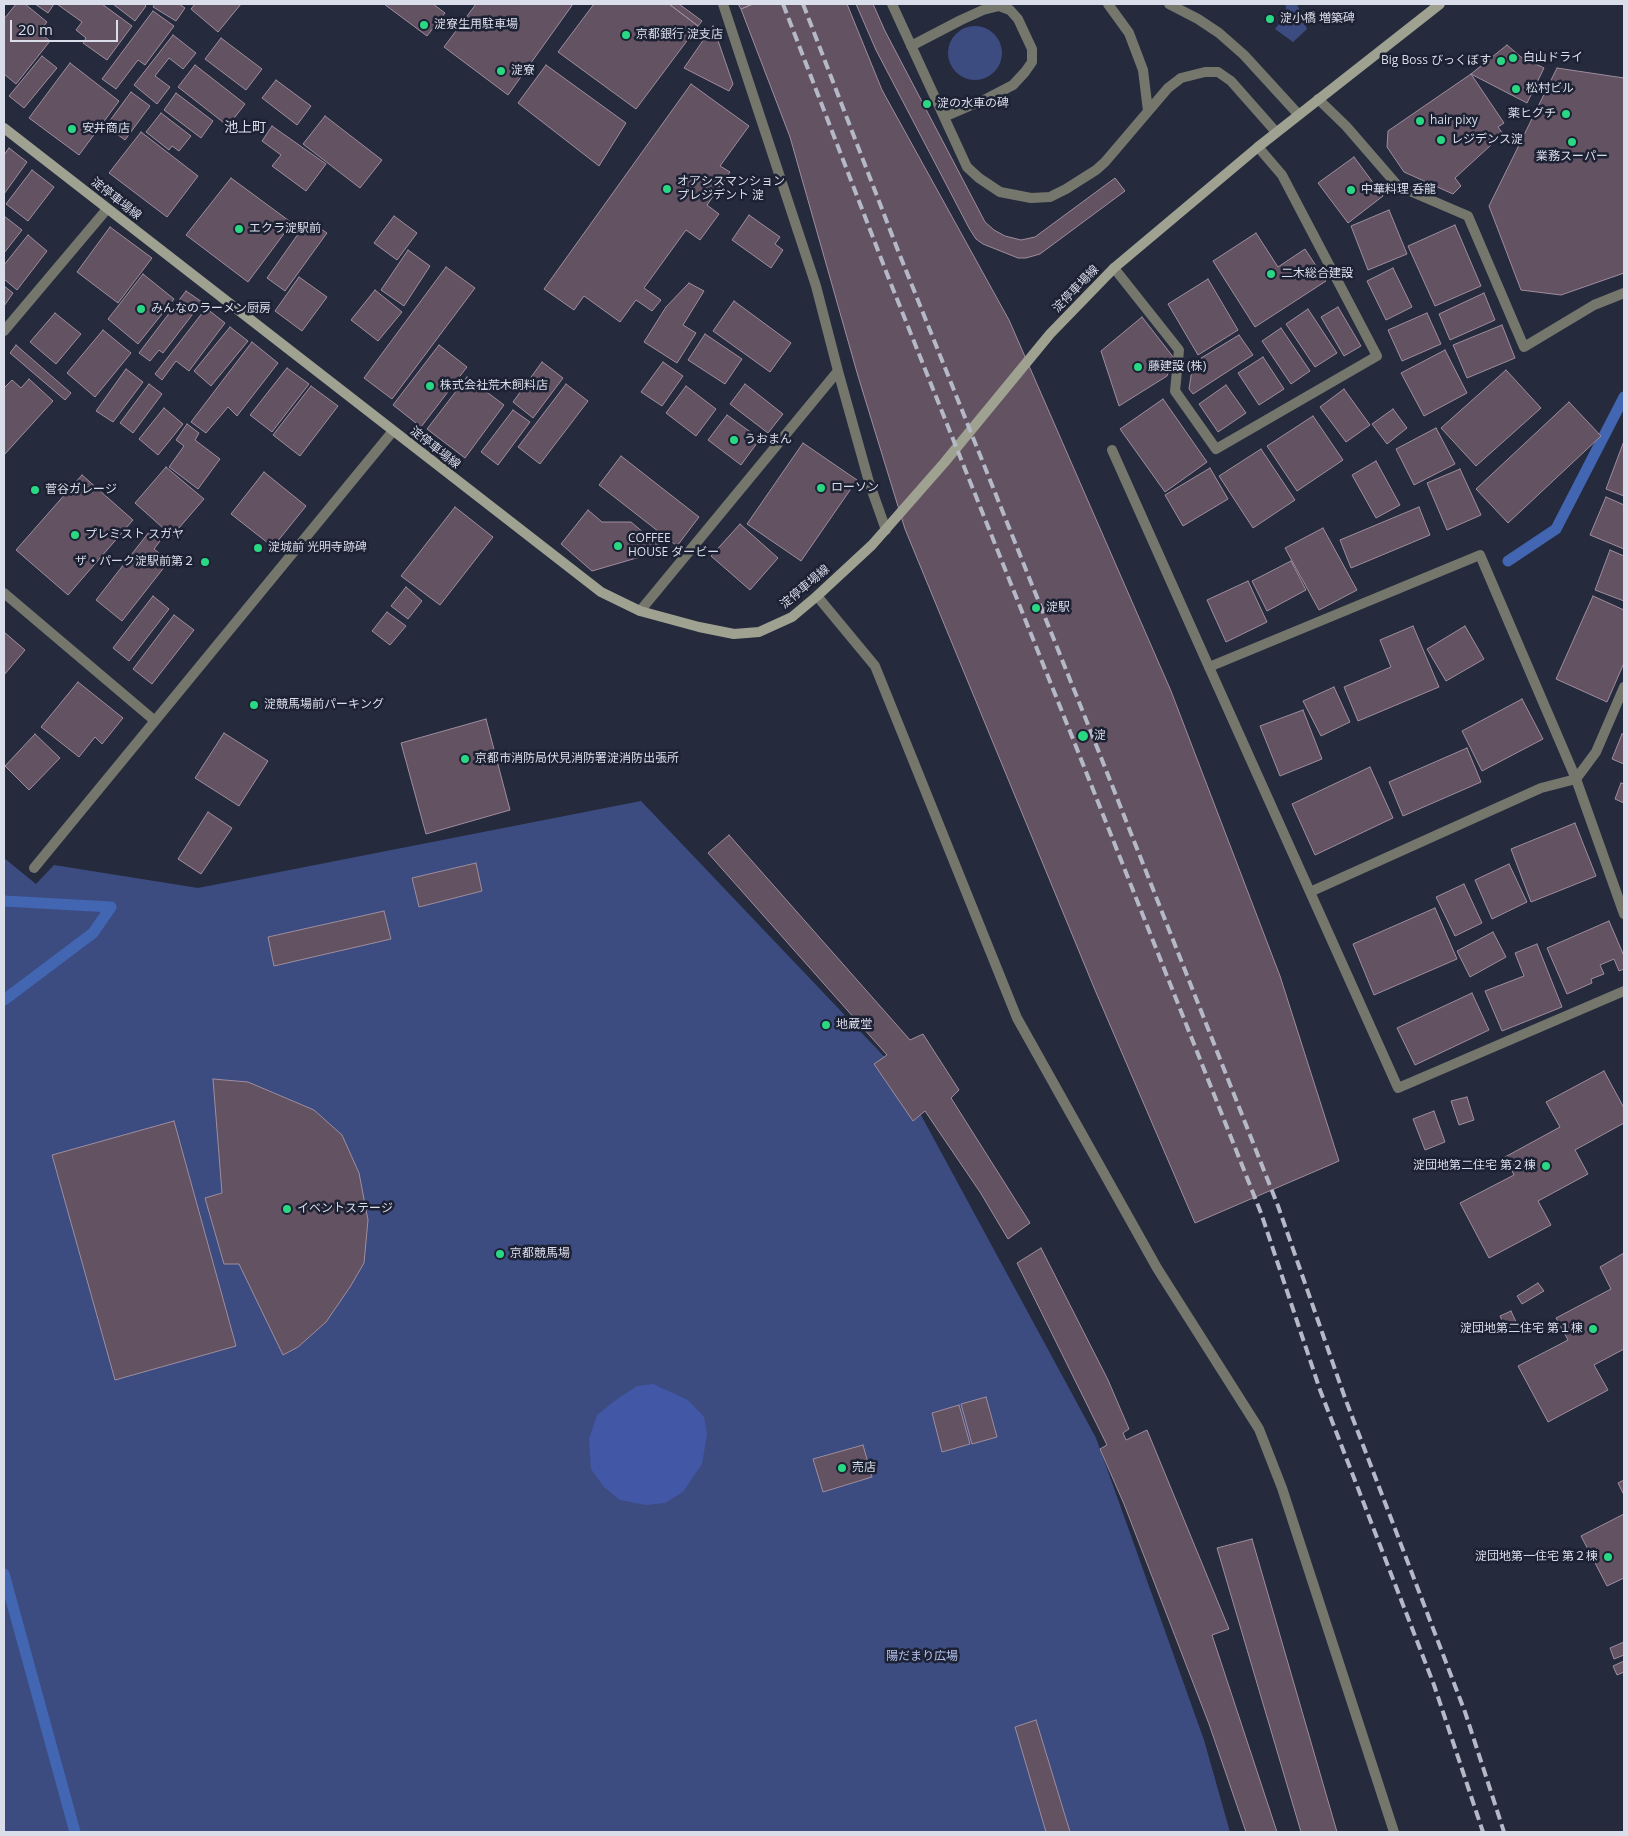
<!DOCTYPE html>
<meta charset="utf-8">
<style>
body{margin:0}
#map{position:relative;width:1628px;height:1836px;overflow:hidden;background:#252b3d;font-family:"Open Sans",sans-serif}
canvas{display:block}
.frame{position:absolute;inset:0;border:5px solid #dadeea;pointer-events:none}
.scale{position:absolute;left:10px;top:20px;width:108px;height:22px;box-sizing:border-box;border:2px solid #dadeea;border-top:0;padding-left:6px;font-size:15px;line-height:18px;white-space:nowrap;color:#dadeea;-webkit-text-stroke:4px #1c2133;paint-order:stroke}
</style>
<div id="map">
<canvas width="1628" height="1836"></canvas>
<div class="frame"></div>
<div class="scale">20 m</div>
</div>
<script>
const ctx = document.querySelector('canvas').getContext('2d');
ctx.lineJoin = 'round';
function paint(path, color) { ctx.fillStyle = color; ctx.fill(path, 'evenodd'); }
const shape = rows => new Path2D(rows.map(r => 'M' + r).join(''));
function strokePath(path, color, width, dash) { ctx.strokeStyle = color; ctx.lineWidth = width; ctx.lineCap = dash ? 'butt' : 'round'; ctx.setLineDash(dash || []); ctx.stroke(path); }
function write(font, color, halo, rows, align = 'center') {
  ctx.font = font + ' "Open Sans","Noto Sans JP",sans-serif'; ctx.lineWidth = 5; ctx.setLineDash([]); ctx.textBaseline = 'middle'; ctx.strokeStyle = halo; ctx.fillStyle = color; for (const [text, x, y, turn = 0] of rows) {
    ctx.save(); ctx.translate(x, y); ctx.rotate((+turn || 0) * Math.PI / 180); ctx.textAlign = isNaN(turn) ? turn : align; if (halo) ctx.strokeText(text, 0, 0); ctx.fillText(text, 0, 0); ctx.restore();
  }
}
const green = shape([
 [1285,4,1297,4,1307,29,1293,42,1275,29,1286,15,1286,6],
 '948 53a27 27 0 1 1 54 0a27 27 0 1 1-54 0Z',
 [641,801,896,1069,1096,1438,1204,1740,1230,1832,4,1832,4,858,36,884,54,865,198,888]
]);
const forest = shape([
 [653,1384,688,1400,704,1417,707,1434,702,1464,683,1492,665,1503,646,1505,620,1500,604,1487,591,1469,589,1439,597,1415,616,1400,637,1386]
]);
const stream = shape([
 [1508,561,1556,529,1624,397],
 [4,901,111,907,93,933,4,1000],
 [4,1574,75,1832]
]);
const building = shape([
 [16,4,25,4,47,22,39,32,50,41,16,84,4,74,4,19,16,4],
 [35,4,54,4,48,13,35,4],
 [57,4,102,4,132,26,107,60,83,43,86,38,76,30,82,22,57,4],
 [113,4,144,4,146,6,135,21,113,4],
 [155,4,179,4,185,8,176,21,153,7,155,4],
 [195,4,241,4,218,32,191,9,195,4],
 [384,4,433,4,445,13,427,36,384,4],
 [476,4,573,4,508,95,444,47,476,4],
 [594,4,669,4,698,26,636,109,558,52,594,4],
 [669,4,679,4,702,21,698,26,669,4],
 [738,4,753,4,741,9,738,4],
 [753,4,847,4,882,90,1009,320,1171,691,1280,976,1339,1161,1195,1223,1095,990,905,529,858,376,790,137,741,9,753,4],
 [856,4,873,4,885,31,985,222,994,230,1005,236,1021,240,1035,237,1115,178,1125,191,1040,254,1026,258,1018,258,983,244,976,239,969,228,876,50,856,4],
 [153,11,174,26,145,65,138,60,116,89,102,79,153,11],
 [713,26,733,84,729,91,684,68,713,26],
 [173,35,196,53,183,69,169,58,155,76,170,87,157,104,134,85,173,35],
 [221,38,262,69,246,90,205,59,221,38],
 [1507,45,1521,57,1544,68,1527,103,1471,74,1507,45],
 [42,56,57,68,24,108,9,96,42,56],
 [70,63,119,101,79,155,29,118,70,63],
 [195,65,245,104,228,126,178,87,195,65],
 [546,65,626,123,599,166,518,103,546,65],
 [1557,68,1624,78,1624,273,1561,295,1521,290,1489,206,1557,68],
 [1471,74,1504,123,1498,127,1503,134,1455,178,1461,186,1453,194,1404,172,1387,147,1388,131,1471,74],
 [276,80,311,106,297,125,262,98,276,80],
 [691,84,749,126,720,166,730,172,707,205,719,214,700,240,686,230,644,288,661,300,652,311,636,300,620,322,584,296,574,310,544,289,691,84],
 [131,92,150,106,125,140,106,126,131,92],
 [176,93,213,121,201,138,164,110,176,93],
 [161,113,191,136,179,151,172,146,169,150,146,132,161,113],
 [325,116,382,160,360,188,303,144,325,116],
 [272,126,326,164,306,191,272,166,281,155,262,141,272,126],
 [141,132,198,176,167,217,109,173,141,132],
 [9,148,27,162,4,194,4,155,9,148],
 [1354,157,1383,196,1348,223,1318,183,1354,157],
 [32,170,54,187,28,221,6,204,32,170],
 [231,178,292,223,248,282,186,235,231,178],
 [1389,210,1407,254,1368,270,1351,226,1389,210],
 [749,215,780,237,775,244,783,250,771,268,732,240,749,215],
 [4,216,22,230,4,253,4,216],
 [394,216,417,233,397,260,374,243,394,216],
 [308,220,327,233,285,291,267,278,308,220],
 [1455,225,1481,286,1435,306,1408,246,1455,225],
 [110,227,152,258,118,303,77,272,110,227],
 [1256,233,1278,267,1305,249,1326,281,1255,327,1213,261,1256,233],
 [28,235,47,251,17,290,4,279,4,265,28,235],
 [408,250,430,266,404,306,381,290,408,250],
 [446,267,475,288,392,399,364,378,446,267],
 [1393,268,1412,307,1386,320,1367,281,1393,268],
 [143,274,174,299,138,344,108,319,143,274],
 [299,277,327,297,302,331,275,311,299,277],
 [1208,279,1238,330,1198,355,1168,304,1208,279],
 [689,283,704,291,683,325,696,333,677,363,644,342,666,307,689,283],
 [4,286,13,293,4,306,4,286],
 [375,290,402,312,378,341,351,320,375,290],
 [186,291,202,302,163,353,159,350,150,361,139,353,186,291],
 [1484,293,1495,320,1450,340,1439,314,1484,293],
 [734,301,791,343,770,372,713,331,734,301],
 [1338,307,1361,346,1344,356,1321,317,1338,307],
 [206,308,225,323,189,371,176,361,162,380,155,374,206,308],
 [1308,309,1337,353,1315,367,1286,324,1308,309],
 [55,313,81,334,56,364,30,342,55,313],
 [1427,313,1441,344,1402,361,1388,330,1427,313],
 [1142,317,1174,358,1167,376,1119,406,1101,351,1142,317],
 [1502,325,1515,358,1467,378,1453,345,1502,325],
 [230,327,248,341,211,386,194,371,230,327],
 [1281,328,1310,371,1291,384,1262,341,1281,328],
 [103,330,131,353,95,397,67,373,103,330],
 [705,334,742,359,725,384,688,360,705,334],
 [1239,335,1253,355,1193,394,1189,389,1193,363,1239,335],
 [252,342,278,363,237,416,228,407,206,433,191,422,252,342],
 [16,345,71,393,65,400,10,353,16,345],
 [439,345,467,367,421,427,393,405,439,345],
 [1445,350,1467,393,1424,416,1401,373,1445,350],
 [1263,357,1284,389,1259,405,1238,373,1263,357],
 [542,362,563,378,533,418,513,402,542,362],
 [663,362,683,376,662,406,641,392,663,362],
 [287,368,309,384,272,432,250,415,287,368],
 [126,369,143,382,113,422,96,411,126,369],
 [1506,370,1541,408,1476,466,1441,428,1506,370],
 [467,377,504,405,465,458,427,429,467,377],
 [29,379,53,401,4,455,4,388,12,380,21,388,29,379],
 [149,384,162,394,133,433,120,423,149,384],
 [566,384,588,401,540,464,518,447,566,384],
 [745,384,783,414,768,433,730,404,745,384],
 [1226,385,1246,413,1218,432,1199,404,1226,385],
 [311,386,338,406,300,456,273,435,311,386],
 [686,386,716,409,696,436,666,413,686,386],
 [1344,389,1370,425,1346,442,1320,407,1344,389],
 [1163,399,1207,462,1165,492,1120,429,1163,399],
 [1569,402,1601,436,1508,523,1476,489,1569,402],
 [164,408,183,424,158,455,139,439,164,408],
 [1393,409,1407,428,1387,444,1372,424,1393,409],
 [513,410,530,422,498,465,481,452,513,410],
 [727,415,760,439,741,465,708,440,727,415],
 [1313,416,1343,460,1297,491,1267,446,1313,416],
 [187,424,199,433,195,440,220,459,198,489,169,467,184,446,176,440,187,424],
 [1436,428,1455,464,1414,485,1396,449,1436,428],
 [1624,441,1624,496,1606,489,1624,441],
 [803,443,857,480,801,561,747,524,803,443],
 [1261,449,1295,500,1253,528,1219,476,1261,449],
 [621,456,699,517,677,546,599,485,621,456],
 [1376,461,1400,505,1376,518,1352,475,1376,461],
 [166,467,204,499,172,536,135,503,166,467],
 [1210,468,1228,499,1183,526,1165,495,1210,468],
 [1460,469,1481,515,1447,530,1427,483,1460,469],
 [264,472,306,506,273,547,231,514,264,472],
 [82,475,133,520,68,595,16,550,82,475],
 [1606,497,1624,505,1624,549,1590,535,1606,497],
 [455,507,493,537,440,605,401,576,455,507],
 [1419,507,1430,535,1351,568,1340,540,1419,507],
 [588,510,602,522,631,522,664,550,592,571,561,544,588,510],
 [740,524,778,558,750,590,711,556,740,524],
 [1323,528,1357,590,1319,610,1285,548,1323,528],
 [149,532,160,541,154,549,169,561,122,621,96,600,149,532],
 [1610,550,1624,556,1624,601,1595,590,1610,550],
 [1291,561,1306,590,1267,611,1252,581,1291,561],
 [1248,581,1267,622,1226,642,1207,600,1248,581],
 [406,587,422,601,408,619,391,606,406,587],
 [153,596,169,609,129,661,113,648,153,596],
 [1593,596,1624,610,1624,663,1607,702,1556,679,1593,596],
 [387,612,406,626,390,645,372,631,387,612],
 [174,615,194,630,152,684,133,669,174,615],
 [1413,626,1439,687,1358,721,1344,687,1391,667,1380,640,1413,626],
 [1465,626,1484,659,1446,681,1427,649,1465,626],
 [4,632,25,650,4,675,4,632],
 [78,682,123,718,102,744,95,737,79,757,41,727,78,682],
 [1334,687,1350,722,1321,736,1303,701,1334,687],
 [1522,699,1543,739,1482,771,1462,731,1522,699],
 [1303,710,1322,759,1280,776,1260,726,1303,710],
 [486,719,510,810,426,834,401,743,486,719],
 [224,733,268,761,239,806,195,778,224,733],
 [35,734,60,758,29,790,5,766,35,734],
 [1622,734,1624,734,1624,764,1612,759,1622,734],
 [1467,748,1481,782,1403,816,1389,782,1467,748],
 [1370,767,1393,818,1315,855,1292,804,1370,767],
 [1621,783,1624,784,1624,803,1615,799,1621,783],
 [208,812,232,828,201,874,178,859,208,812],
 [1575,823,1596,876,1531,902,1511,849,1575,823],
 [729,835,910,1040,923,1034,959,1090,951,1098,1030,1223,1008,1239,980,1192,925,1111,913,1121,874,1064,887,1055,708,853,729,835],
 [476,863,482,891,419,907,412,878,476,863],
 [1509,864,1527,902,1492,919,1475,880,1509,864],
 [1464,884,1482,923,1455,936,1436,897,1464,884],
 [1435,908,1457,959,1374,995,1353,944,1435,908],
 [384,911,391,939,274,966,268,937,384,911],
 [1609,921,1624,956,1624,969,1619,971,1614,959,1600,965,1604,974,1591,979,1592,983,1567,994,1547,948,1609,921],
 [1493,932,1506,957,1470,977,1457,951,1493,932],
 [1537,944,1562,1007,1502,1031,1485,991,1524,976,1515,953,1537,944],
 [1472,993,1489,1030,1415,1065,1397,1028,1472,993],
 [1604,1071,1624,1108,1624,1123,1575,1150,1588,1174,1538,1201,1551,1225,1489,1258,1460,1203,1514,1175,1505,1157,1560,1127,1546,1102,1604,1071],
 [213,1079,248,1082,314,1110,342,1135,359,1173,368,1220,364,1263,350,1287,326,1322,298,1347,283,1355,239,1264,224,1264,205,1198,222,1193,213,1079],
 [1467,1097,1474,1120,1459,1125,1451,1101,1467,1097],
 [1434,1111,1445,1142,1425,1150,1413,1119,1434,1111],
 [174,1121,236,1346,115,1380,52,1155,174,1121],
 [1041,1248,1108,1380,1129,1429,1123,1433,1126,1440,1147,1430,1229,1629,1212,1635,1277,1832,1246,1832,1209,1724,1124,1504,1100,1449,1107,1445,1017,1263,1041,1248],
 [1624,1253,1624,1349,1594,1365,1608,1390,1548,1422,1518,1366,1568,1340,1556,1318,1611,1289,1600,1267,1624,1253],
 [1538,1283,1544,1291,1522,1304,1517,1296,1538,1283],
 [1511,1311,1517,1324,1506,1329,1500,1316,1511,1311],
 [986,1397,997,1437,972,1444,961,1404,986,1397],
 [959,1405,970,1444,942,1452,932,1413,959,1405],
 [863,1445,872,1477,823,1492,813,1459,863,1445],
 [1624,1480,1624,1495,1618,1483,1624,1480],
 [1624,1514,1624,1578,1607,1586,1581,1536,1624,1514],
 [1252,1539,1337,1832,1301,1832,1217,1548,1252,1539],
 [1624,1642,1624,1655,1614,1659,1610,1648,1624,1642],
 [1624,1661,1624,1672,1617,1675,1613,1666,1624,1661],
 [1036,1720,1070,1832,1046,1832,1015,1727,1036,1720]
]);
const lane = shape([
 [892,4,967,167,979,178,1000,192,1031,198,1050,197,1066,189,1096,170,1105,162,1168,88,1181,78,1205,72,1218,72,1231,81,1276,132],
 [1108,4,1129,33,1143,70,1148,111],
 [911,46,961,20,983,10,999,6,1010,10,1018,19,1032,49,1032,62,1025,72,1013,85,988,98,944,117],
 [1318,99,1346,126,1398,186,1468,216,1524,347,1594,305,1624,293],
 [1114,268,1179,350,1175,391,1216,449,1377,356,1282,175,1258,147],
 [1112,450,1209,667],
 [817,596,875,666,1017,1018,1157,1268,1259,1429,1282,1488,1394,1832]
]);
const street = shape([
 [1169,4,1198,19,1219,33,1244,55,1298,114],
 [4,331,107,209],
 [838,371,869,482,886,530],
 [4,593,155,721],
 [640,611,838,371,816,286,723,4],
 [34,868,393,431],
 [1310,892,1541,788,1576,779,1596,752,1624,687],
 [1624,914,1576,779,1480,555,1209,667,1398,1088,1624,991]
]);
const secondary = shape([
 [4,128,601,592,640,611,699,627,734,634,759,632,792,617,817,596,872,545,944,463,1050,334,1114,268,1258,147,1440,4]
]);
const rail = shape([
 [783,4,889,279,1073,739,1261,1213,1320,1390,1434,1685,1483,1832],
 [803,4,897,248,1091,732,1278,1206,1345,1398,1465,1712,1504,1832]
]);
const markers = [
 [1270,19,5,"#2ad884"],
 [424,25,5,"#2ad884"],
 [626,35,5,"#2ad884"],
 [1513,58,5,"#2ad884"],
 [1501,61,5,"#2ad884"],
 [501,71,5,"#2ad884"],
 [1516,89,5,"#2ad884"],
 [927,104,5,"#2ad884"],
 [1566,114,5,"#2ad884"],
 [1420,121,5,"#2ad884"],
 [72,129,5,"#2ad884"],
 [1441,140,5,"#2ad884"],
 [1572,142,5,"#2ad884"],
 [667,189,5,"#2ad884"],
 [1351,190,5,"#2ad884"],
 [239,229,5,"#2ad884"],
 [1271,274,5,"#2ad884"],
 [141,309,5,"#2ad884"],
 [1138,367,5,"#2ad884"],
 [430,386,5,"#2ad884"],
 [734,440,5,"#2ad884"],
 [821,488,5,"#2ad884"],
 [35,490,5,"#2ad884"],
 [75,535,5,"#2ad884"],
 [618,546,5,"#2ad884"],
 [258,548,5,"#2ad884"],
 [205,562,5,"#2ad884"],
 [1036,608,5,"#2ad884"],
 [254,705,5,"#2ad884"],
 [1083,736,6,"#2ad884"],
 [465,759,5,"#2ad884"],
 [826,1025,5,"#2ad884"],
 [1546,1166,5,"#2ad884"],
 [287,1209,5,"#2ad884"],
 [500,1254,5,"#2ad884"],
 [1593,1329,5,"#2ad884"],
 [842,1468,5,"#2ad884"],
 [1608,1557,5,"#2ad884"]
];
const poiNames = [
 ["淀小橋 増築碑",1280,19],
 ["淀寮生用駐車場",434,25],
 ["京都銀行 淀支店",636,35],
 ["白山ドライ",1523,58],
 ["Big Boss びっくぼす",1491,61,"right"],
 ["淀寮",511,71],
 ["松村ビル",1526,89],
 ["淀の水車の碑",937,104],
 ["薬ヒグチ",1556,114,"right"],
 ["hair pixy",1430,121],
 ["安井商店",82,129],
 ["レジデンス淀",1451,140],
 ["業務スーパー",1572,157,"center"],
 ["オアシスマンション",677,182],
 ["プレジデント 淀",677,196],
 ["中華料理 呑龍",1361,190],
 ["エクラ淀駅前",249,229],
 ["二木総合建設",1281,274],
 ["みんなのラーメン厨房",151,309],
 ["藤建設 (株)",1148,367],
 ["株式会社荒木飼料店",440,386],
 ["うおまん",744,440],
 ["ローソン",831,488],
 ["菅谷ガレージ",45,490],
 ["プレミスト スガヤ",85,535],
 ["COFFEE",628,539],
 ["HOUSE ダービー",628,553],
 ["淀城前 光明寺跡碑",268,548],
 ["ザ・パーク淀駅前第２",195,562,"right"],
 ["淀駅",1046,608],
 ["淀競馬場前パーキング",264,705],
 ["淀",1094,736],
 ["京都市消防局伏見消防署淀消防出張所",475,759],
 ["地蔵堂",836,1025],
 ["淀団地第二住宅 第２棟",1536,1166,"right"],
 ["イベントステージ",297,1209],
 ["京都競馬場",510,1254],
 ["淀団地第二住宅 第１棟",1583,1329,"right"],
 ["売店",852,1468],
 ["淀団地第一住宅 第２棟",1598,1557,"right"]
];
const streetNames = [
 ["淀停車場線",116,199,38],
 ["淀停車場線",1076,289,-46],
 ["淀停車場線",435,448,38],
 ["淀停車場線",805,587,-40]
];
const parkNames = [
 ["陽だまり広場",922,1657]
];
const neighbourhoodNames = [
 ["池上町",245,128]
];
paint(green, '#3c4c81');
paint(forest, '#4257a6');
strokePath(stream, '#4366b3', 11);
paint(building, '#635262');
strokePath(building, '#9f8d9e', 1);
strokePath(lane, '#75776d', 10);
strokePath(street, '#75776d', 10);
strokePath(secondary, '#9fa191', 10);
strokePath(rail, '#b5b9c7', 4, [10, 5]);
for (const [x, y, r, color] of markers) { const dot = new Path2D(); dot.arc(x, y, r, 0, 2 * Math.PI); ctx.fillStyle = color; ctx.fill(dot); strokePath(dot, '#1c2133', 2); }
write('12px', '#dadeea', '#1c2133', poiNames, 'left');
write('12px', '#dadeea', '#1c2133', streetNames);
write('12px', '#b4c3ef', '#1c2133', parkNames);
write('14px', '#dadeea', '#1c2133', neighbourhoodNames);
</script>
